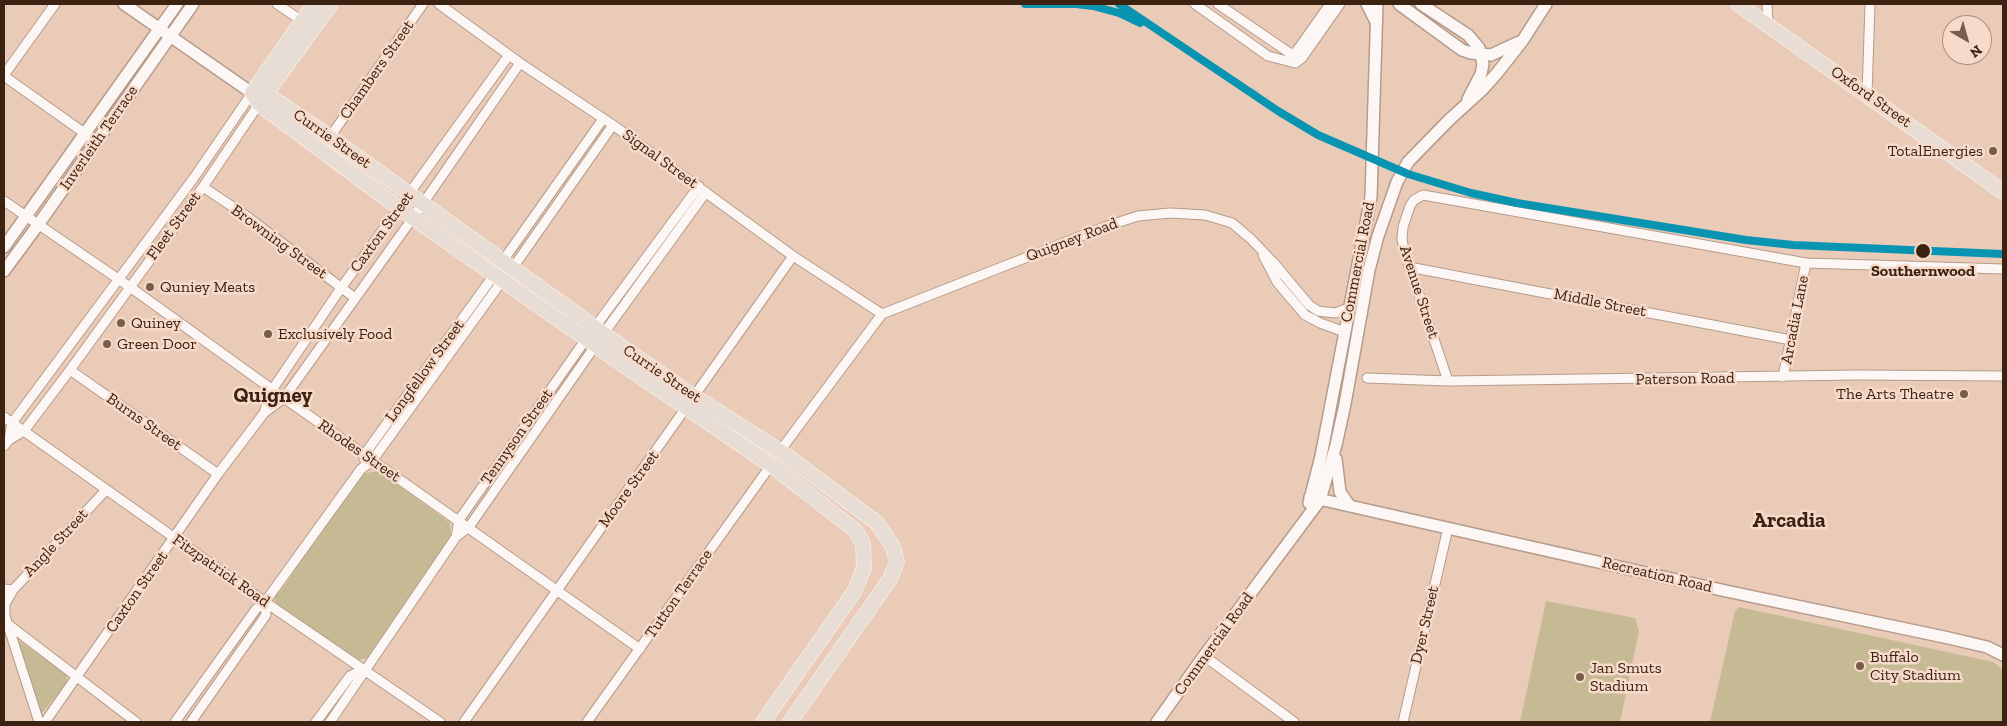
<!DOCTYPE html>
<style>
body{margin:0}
#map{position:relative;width:2007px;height:726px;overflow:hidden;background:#e9cbb8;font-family:"Zilla Slab",serif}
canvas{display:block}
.frame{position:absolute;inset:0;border:5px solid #3c2211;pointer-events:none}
.north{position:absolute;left:1942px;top:15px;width:50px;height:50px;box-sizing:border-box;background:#f7dac9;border:1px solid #ac907f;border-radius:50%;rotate:142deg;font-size:14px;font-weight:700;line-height:20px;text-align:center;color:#3c2211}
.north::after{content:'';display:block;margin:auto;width:18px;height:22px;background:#795d4b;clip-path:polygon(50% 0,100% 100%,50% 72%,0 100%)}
</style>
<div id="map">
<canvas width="2007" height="726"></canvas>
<div class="frame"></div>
<div class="north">N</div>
</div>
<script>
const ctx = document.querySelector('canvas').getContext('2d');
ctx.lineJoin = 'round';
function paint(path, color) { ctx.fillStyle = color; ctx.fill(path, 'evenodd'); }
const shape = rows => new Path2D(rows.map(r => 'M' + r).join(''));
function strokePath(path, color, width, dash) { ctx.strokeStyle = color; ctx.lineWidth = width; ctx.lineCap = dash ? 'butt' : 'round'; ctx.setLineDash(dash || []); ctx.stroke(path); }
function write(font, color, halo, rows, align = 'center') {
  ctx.font = font + ' "Zilla Slab",serif'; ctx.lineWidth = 5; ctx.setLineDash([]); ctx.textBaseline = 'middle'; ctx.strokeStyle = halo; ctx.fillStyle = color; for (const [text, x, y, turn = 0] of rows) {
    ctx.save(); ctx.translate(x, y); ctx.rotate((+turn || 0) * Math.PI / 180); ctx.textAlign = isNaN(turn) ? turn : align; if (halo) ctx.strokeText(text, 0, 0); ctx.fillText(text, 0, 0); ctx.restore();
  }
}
const green = shape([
 [379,471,450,523,451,537,367,658,358,660,279,606,275,601,275,595,282,589,361,474],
 [1546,601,1635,618,1639,631,1620,722,1520,722],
 [1739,607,1993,662,2003,670,2003,722,1710,722,1735,611],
 [14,639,17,639,67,675,66,684,41,714]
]);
const minor = shape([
 [277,4,302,21],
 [439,4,520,63,613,125,793,256,882,314],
 [1195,4,1268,56,1295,63,1302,58,1340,4],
 [1218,4,1291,54,1296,52,1330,4],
 [1767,4,1768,24],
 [4,75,55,4],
 [4,76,97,142],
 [1867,95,1870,4],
 [330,137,423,4],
 [203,187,245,215,355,298],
 [4,201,130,287,284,398,640,649],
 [1263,255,1277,282,1305,315,1320,323,1345,332],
 [502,262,603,119],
 [1409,267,1791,340],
 [512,269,613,125],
 [882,314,1104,227,1138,216,1170,213,1205,215,1232,223,1251,239,1273,262,1309,305,1318,311,1326,312,1335,313,1349,308],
 [595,327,699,186],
 [604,333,706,192],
 [70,370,218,474],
 [1783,377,1806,263],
 [1367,378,1448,381,1857,375,2003,376],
 [1448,381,1404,250,1402,239,1403,227,1410,206,1414,200,1423,195,1806,263,2003,269],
 [264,413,272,390,341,288,509,55],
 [4,417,265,602,440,722],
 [9,440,12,423,193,179,252,93],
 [4,446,9,440,24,431,70,370,203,187,259,104],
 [780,451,882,314],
 [364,459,364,455,494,275],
 [456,537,459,520,586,339],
 [4,589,13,590,106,490],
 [13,590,5,604,5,616,39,722],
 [9,625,136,722],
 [1204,656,1294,722],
 [45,722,218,474,264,413,284,398,422,205,520,63],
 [175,722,256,609,265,602,361,469,372,461,502,281],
 [191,722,266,615,265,602],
 [316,722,350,676,364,669],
 [330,722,456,537,469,527,595,346],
 [464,722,793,256],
 [587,722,771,465],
 [1403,722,1448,528]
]);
const tertiary = shape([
 [124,4,252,93],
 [1367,4,1375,20],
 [1399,4,1462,50,1471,53,1491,55,1519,42],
 [1421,4,1468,35,1479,48,1483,64,1481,74,1468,99],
 [4,247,177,4],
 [4,271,38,225,193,4],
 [1336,459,1340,492,1349,505],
 [1310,497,1726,591,1944,637,1987,647,2003,655],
 [1309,503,1321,456,1371,197,1377,4],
 [1157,722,1204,656,1320,500,1336,445,1345,404,1369,270,1378,236,1397,182,1408,162,1449,120,1482,90,1498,72,1523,40,1546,4]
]);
const primary = shape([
 [1738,4,2003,192],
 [252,93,266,94,330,137,625,349,695,397,780,451,877,523,893,547,897,562,890,579,790,722],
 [252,93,259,104,399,208,632,371,771,465,855,530,863,543,864,568,854,592,763,722],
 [252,93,314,4],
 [262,99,331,4]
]);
const rail = shape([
 [1025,4,1076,4,1093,6,1119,13,1145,25,1198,57],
 [1119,4,1129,9],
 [1204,61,1268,98],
 [1357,152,1408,174,1471,193,1517,203,1607,217,1657,226,1793,245,2003,254]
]);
const rail1 = shape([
 [1025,4,1076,4,1093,6,1119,13,1140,23],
 [1119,4,1278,111,1318,135,1408,174,1471,193,1517,203,1746,240,1793,245,2003,254]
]);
const markers = [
 [1993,151,5,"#795d4b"],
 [1923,251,8,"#3c2211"],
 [150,287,5,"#795d4b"],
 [121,323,5,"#795d4b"],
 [268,334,5,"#795d4b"],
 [107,344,5,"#795d4b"],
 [1964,394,5,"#795d4b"],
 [1860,666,5,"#795d4b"],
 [1580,677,5,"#795d4b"]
];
const streetNames = [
 ["Chambers Street",377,70,-55],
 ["Oxford Street",1871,97,35],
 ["Inverleith Terrace",99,138,-55],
 ["Currie Street",332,139,35],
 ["Signal Street",660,159,36],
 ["Fleet Street",174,226,-54],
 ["Caxton Street",382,232,-54],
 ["Quigney Road",1072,240,-21],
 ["Browning Street",279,242,36],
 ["Commercial Road",1358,262,-79],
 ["Avenue Street",1419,292,72],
 ["Middle Street",1600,303,11],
 ["Arcadia Lane",1795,320,-79],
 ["Longfellow Street",425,371,-54],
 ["Currie Street",662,374,34],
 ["Paterson Road",1685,379,-1],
 ["Burns Street",144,422,35],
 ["Tennyson Street",517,437,-55],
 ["Rhodes Street",359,451,35],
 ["Moore Street",629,489,-54],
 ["Angle Street",56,543,-47],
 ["Fitzpatrick Road",221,571,35],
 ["Recreation Road",1657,575,13],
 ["Caxton Street",137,592,-55],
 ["Tutton Terrace",679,594,-55],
 ["Dyer Street",1425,625,-77],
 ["Commercial Road",1214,644,-54]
];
const poiNames = [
 ["TotalEnergies",1983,151,"right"],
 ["Quniey Meats",160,287],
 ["Quiney",131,323],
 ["Exclusively Food",278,334],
 ["Green Door",117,344],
 ["The Arts Theatre",1954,394,"right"],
 ["Buffalo",1870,657],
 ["City Stadium",1870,675],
 ["Jan Smuts",1590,668],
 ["Stadium",1590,686]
];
const stopNames = [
 ["Southernwood",1923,271]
];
const districtNames = [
 ["Quigney",273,396],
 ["Arcadia",1789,521]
];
paint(green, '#c5ba94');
strokePath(minor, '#b59b8b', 11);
strokePath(tertiary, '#b59b8b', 14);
strokePath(primary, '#f5e8df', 16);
strokePath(minor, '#fcf7f4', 9);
strokePath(tertiary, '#fcf7f4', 11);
strokePath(primary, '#e8ddd4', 14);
strokePath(rail, '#cbc2bd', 2.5, [9, 9]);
strokePath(rail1, '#0995b2', 8);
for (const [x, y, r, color] of markers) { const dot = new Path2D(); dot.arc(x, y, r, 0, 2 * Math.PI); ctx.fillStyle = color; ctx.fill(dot); strokePath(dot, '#f7dac9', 2); }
write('16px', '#3c2211', '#f7dac9', streetNames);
write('16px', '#3c2211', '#f7dac9', poiNames, 'left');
write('bold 16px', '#3c2211', '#f7dac9', stopNames);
write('bold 21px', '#3c2211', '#f7dac9', districtNames);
</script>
